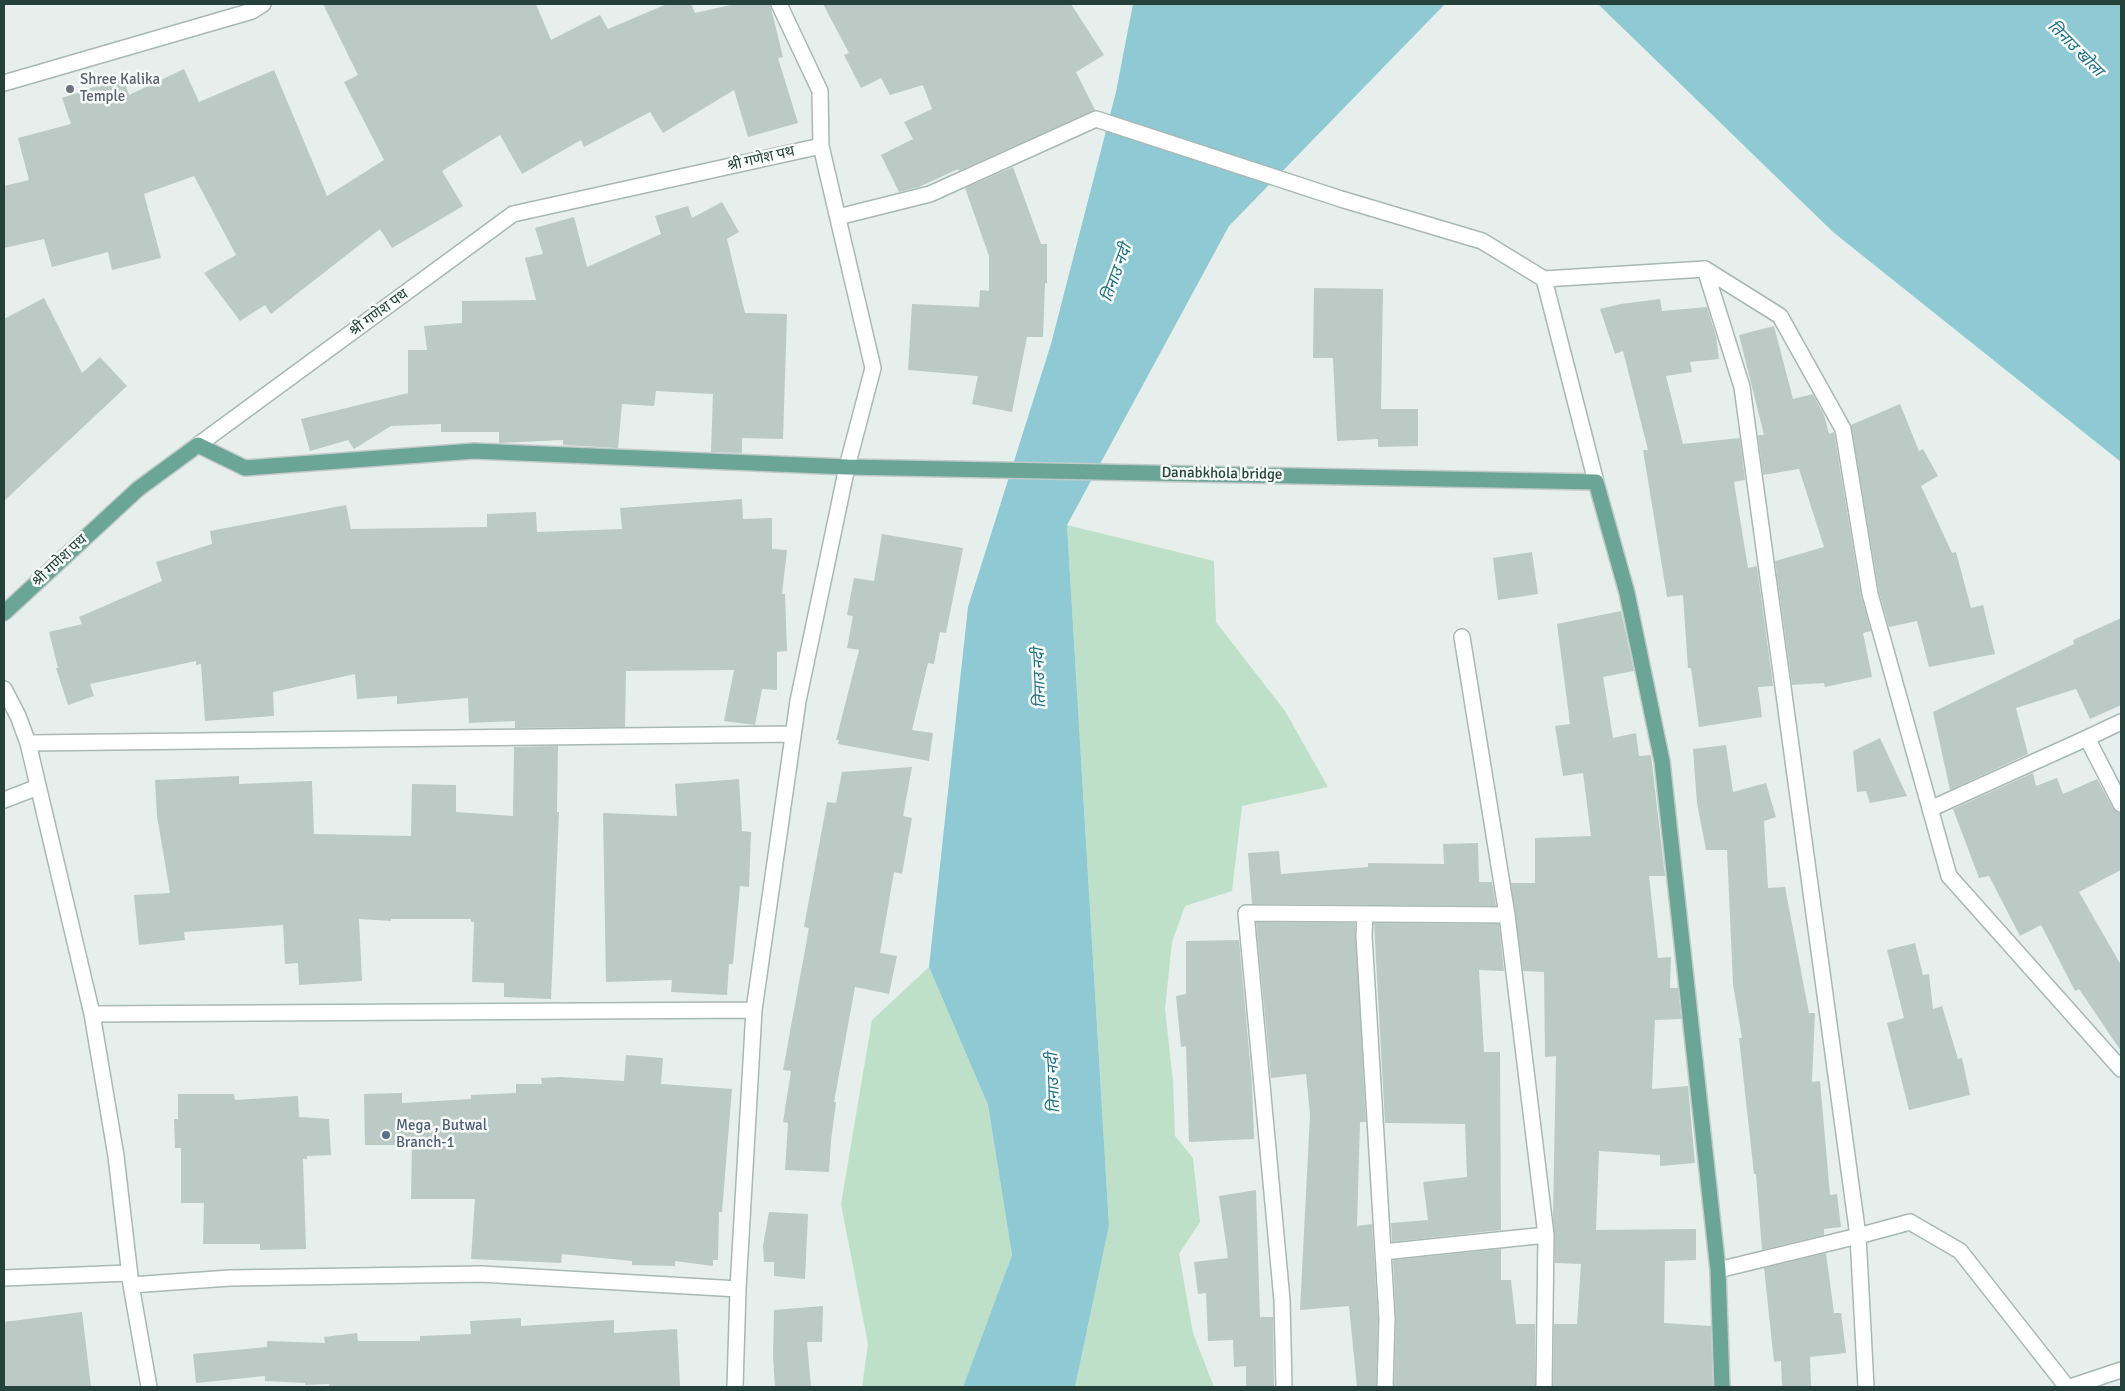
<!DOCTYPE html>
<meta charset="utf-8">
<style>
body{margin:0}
#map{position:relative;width:2125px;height:1391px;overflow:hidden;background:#e6efeb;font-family:Signika,sans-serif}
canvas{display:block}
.frame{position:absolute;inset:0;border:5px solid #24423a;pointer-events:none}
</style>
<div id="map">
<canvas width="2125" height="1391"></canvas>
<div class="frame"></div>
</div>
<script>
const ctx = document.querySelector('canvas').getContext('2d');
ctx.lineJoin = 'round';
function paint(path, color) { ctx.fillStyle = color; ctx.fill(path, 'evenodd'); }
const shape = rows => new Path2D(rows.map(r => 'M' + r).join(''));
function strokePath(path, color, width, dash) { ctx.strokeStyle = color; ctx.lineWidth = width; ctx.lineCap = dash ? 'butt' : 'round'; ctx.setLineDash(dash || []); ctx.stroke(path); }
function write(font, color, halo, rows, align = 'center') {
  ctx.font = font + ' Signika,"Noto Sans Devanagari",sans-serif'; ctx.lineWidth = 5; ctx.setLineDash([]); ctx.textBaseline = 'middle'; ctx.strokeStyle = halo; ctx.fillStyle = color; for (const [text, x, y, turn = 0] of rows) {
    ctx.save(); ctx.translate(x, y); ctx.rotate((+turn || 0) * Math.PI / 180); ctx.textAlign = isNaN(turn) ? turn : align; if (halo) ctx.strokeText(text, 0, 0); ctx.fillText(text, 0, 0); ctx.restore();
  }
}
const green = shape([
 [1067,525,1214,561,1216,622,1285,711,1328,787,1242,806,1232,891,1185,906,1172,942,1165,1009,1173,1081,1175,1136,1193,1158,1200,1222,1179,1254,1193,1333,1214,1387,1075,1387,1109,1226],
 [929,967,988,1105,1012,1255,963,1387,862,1387,868,1344,841,1204,872,1020]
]);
const water = shape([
 [1133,4,1445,4,1229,226,1067,525,1109,1226,1075,1387,963,1387,1012,1255,988,1105,929,967,968,607,1051,344,1116,92],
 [1598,4,2121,4,2121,462,1833,232]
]);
const building = shape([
 [323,4,536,4,551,40,600,15,608,29,667,4,691,4,695,13,735,4,770,4,783,57,778,58,798,123,748,137,734,90,663,133,650,112,584,147,581,140,522,174,500,135,442,171,463,206,392,248,380,229,271,314,265,305,240,321,204,273,236,255,194,176,144,194,161,258,112,270,108,252,52,267,44,239,4,248,4,186,29,180,18,138,71,124,62,98,123,77,129,95,184,69,199,102,274,70,327,196,384,160,344,82,358,75],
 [823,4,1071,4,1104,55,1076,72,1095,110,959,171,958,169,919,187,899,192,881,155,913,139,904,122,932,109,923,85,890,95,881,78,861,88,844,55,849,53],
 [1013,167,1041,244,1047,244,1047,283,1045,283,1043,337,1027,337,1012,412,972,404,978,376,908,370,912,304,979,307,980,290,989,291,989,256,965,188],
 [722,202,739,232,727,239,745,313,787,314,783,439,742,438,742,453,711,452,713,394,656,391,654,406,622,404,618,448,563,445,563,440,499,443,499,432,441,432,441,424,391,426,354,449,348,440,310,451,301,419,408,393,408,350,427,350,424,326,462,323,462,301,536,300,525,258,543,254,535,228,574,217,587,267,661,234,655,216,688,206,692,218],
 [1314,288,1383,289,1381,409,1418,409,1418,446,1378,447,1378,439,1337,441,1333,358,1313,358],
 [44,298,82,373,100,357,127,386,4,501,4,319],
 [1660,299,1662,311,1707,307,1716,336,1719,359,1690,362,1692,372,1666,376,1683,444,1740,438,1745,480,1734,482,1748,568,1757,566,1773,686,1758,687,1762,717,1699,727,1691,668,1688,668,1683,595,1667,597,1643,450,1648,450,1623,351,1615,354,1600,309,1621,304],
 [1774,326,1793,399,1813,394,1824,415,1829,434,1834,432,1861,596,1871,631,1863,633,1872,677,1825,687,1824,683,1792,685,1775,561,1824,547,1799,469,1763,475,1758,435,1764,435,1739,335],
 [1900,404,1919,451,1923,449,1938,476,1921,486,1952,553,1956,552,1971,608,1983,605,1995,654,1929,667,1917,621,1889,627,1879,592,1851,425],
 [742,499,743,519,772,518,772,549,787,550,782,594,785,594,787,651,777,652,777,690,762,689,755,725,724,721,734,670,626,671,625,727,515,728,515,721,469,723,468,698,397,704,397,696,357,699,355,674,273,692,274,716,205,721,201,664,196,665,196,661,90,684,94,696,68,705,56,668,58,668,49,632,82,624,79,617,162,581,156,562,212,544,210,531,346,505,351,529,487,527,487,514,536,512,537,532,622,529,620,508],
 [882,534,963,548,946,633,940,632,934,664,928,663,912,730,933,733,929,761,838,744,839,740,836,740,859,650,847,648,853,616,847,615,854,578,874,581],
 [1532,552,1538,594,1498,600,1493,558],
 [1621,611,1634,671,1603,677,1613,738,1636,733,1639,756,1651,755,1665,876,1649,876,1658,958,1671,957,1670,988,1678,988,1681,1017,1681,1019,1655,1020,1652,1089,1688,1086,1695,1163,1660,1166,1660,1155,1599,1151,1596,1230,1696,1229,1696,1260,1665,1261,1664,1323,1711,1326,1713,1387,1553,1387,1554,1324,1577,1324,1581,1264,1555,1263,1553,1216,1556,1056,1545,1057,1544,972,1523,971,1511,883,1535,883,1535,838,1591,836,1583,773,1563,776,1555,726,1570,724,1557,624],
 [2121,618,2121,705,2090,719,2076,689,2016,708,2028,754,1950,790,1933,712,2074,644,2073,640],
 [1880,738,1907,796,1870,803,1866,791,1857,792,1853,751],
 [1726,745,1733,792,1766,783,1776,817,1764,821,1768,888,1785,887,1809,1013,1815,1013,1812,1082,1820,1081,1830,1195,1837,1194,1841,1227,1824,1229,1824,1235,1762,1250,1756,1174,1754,1174,1739,1038,1742,1038,1733,984,1727,850,1706,850,1697,803,1693,749],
 [558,746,557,812,559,812,551,999,504,997,504,983,472,982,474,922,471,922,471,919,391,919,391,921,359,919,362,981,299,985,298,963,285,964,283,925,184,932,185,940,139,945,134,895,170,893,157,816,155,780,239,776,239,784,312,781,314,834,411,836,412,784,456,785,456,812,513,816,514,747],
 [912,767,903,816,912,818,902,874,894,872,880,953,897,956,889,994,855,987,834,1102,836,1102,831,1141,829,1172,785,1170,788,1123,783,1122,791,1071,783,1070,809,928,804,927,827,802,836,803,842,772],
 [2033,773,2036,786,2057,778,2063,794,2097,779,2113,808,2121,813,2121,870,2079,892,2121,965,2121,1051,2079,989,2075,991,2041,925,2020,936,1989,876,1979,878,1953,809],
 [739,779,742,831,751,832,749,887,740,886,733,964,729,964,727,995,671,992,672,980,606,982,603,813,677,816,675,784],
 [1478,843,1479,882,1492,882,1496,906,1252,904,1248,853,1279,851,1281,874,1368,867,1368,863,1444,864,1443,844],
 [1256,922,1355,923,1366,1122,1360,1122,1357,1226,1372,1224,1378,1318,1376,1387,1357,1387,1349,1306,1300,1310,1310,1115,1306,1074,1271,1078],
 [1374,923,1499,924,1504,971,1479,970,1484,1052,1500,1052,1501,1230,1392,1242,1391,1223,1428,1220,1423,1182,1467,1177,1465,1124,1385,1123],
 [1239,940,1252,1084,1254,1139,1189,1142,1186,1046,1181,1047,1176,996,1186,994,1186,941],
 [1915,943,1923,975,1929,974,1933,1009,1942,1006,1958,1059,1962,1058,1970,1095,1909,1110,1887,1023,1904,1018,1887,950],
 [626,1055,663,1058,661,1084,732,1089,722,1212,719,1212,718,1260,713,1260,713,1266,675,1261,675,1266,632,1265,632,1261,562,1254,561,1263,471,1259,475,1199,411,1199,412,1145,365,1145,364,1094,402,1093,402,1103,471,1099,471,1095,516,1093,516,1084,542,1084,541,1078,560,1077,624,1081],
 [178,1094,234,1094,235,1100,298,1096,299,1117,329,1119,331,1155,307,1156,307,1159,303,1159,306,1249,260,1250,260,1244,203,1244,204,1203,181,1203,181,1148,175,1148,174,1119,178,1119],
 [1256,1190,1260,1317,1273,1317,1274,1387,1246,1387,1246,1366,1234,1367,1233,1340,1208,1341,1206,1293,1198,1294,1194,1262,1228,1258,1219,1196],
 [769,1212,808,1214,805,1279,774,1276,774,1262,764,1262,763,1246],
 [1501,1249,1501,1280,1511,1280,1516,1324,1535,1324,1535,1387,1394,1387,1396,1318,1393,1260],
 [1826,1253,1834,1313,1841,1313,1846,1353,1810,1357,1811,1387,1782,1387,1781,1361,1774,1362,1764,1268],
 [823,1306,822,1342,807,1342,811,1387,775,1387,773,1356,774,1310],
 [82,1312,91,1387,4,1387,4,1322],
 [521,1318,521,1326,614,1320,614,1333,677,1329,680,1386,330,1387,329,1384,305,1385,305,1383,265,1381,265,1376,196,1383,193,1354,267,1347,267,1341,325,1343,324,1337,357,1333,358,1341,420,1341,420,1336,471,1334,470,1321]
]);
const minor = shape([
 [4,83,252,11,263,4],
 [838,217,930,194,1096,119,1341,199,1482,241,1544,279,1596,482],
 [1705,269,1742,387,1858,1236,1866,1387],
 [1544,279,1705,269,1780,316,1843,429,1870,594,1949,876,2121,1069],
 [198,445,513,214,821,146],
 [1462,637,1507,915,1546,1235,1544,1387],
 [4,689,18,716,28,743,92,1014,116,1156,131,1285,149,1387],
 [2087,738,2121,722],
 [28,743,793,734],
 [4,800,38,787],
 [1930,809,2087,738,2121,804],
 [1365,914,1364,936,1387,1318,1385,1387],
 [92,1014,754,1010],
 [1383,1252,1546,1235],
 [1718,1270,1858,1236,1910,1222,1960,1251,2067,1387],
 [4,1278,129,1273],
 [131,1285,230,1278,481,1274,738,1289],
 [735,1387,738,1289,754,1010,798,701,847,467,873,368,821,146,820,91,779,4],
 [1284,1387,1282,1300,1246,913,1507,915],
 [2070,1387,2121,1370]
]);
const major = shape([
 [4,613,138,489,198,445,245,468,474,451,847,467,1596,482,1627,593,1662,761,1718,1270,1722,1387]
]);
const markers = [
 [70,89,5,"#6b7280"],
 [386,1135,5,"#5c6f8a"]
];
const worshipNames = [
 ["Shree Kalika",80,80],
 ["Temple",80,97]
];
const streetNames = [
 ["श्री गणेश पथ",761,159,-13],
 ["श्री गणेश पथ",379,313,-36],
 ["Danabkhola bridge",1222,474,1],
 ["श्री गणेश पथ",60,561,-43]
];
const serviceNames = [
 ["Mega , Butwal",396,1126],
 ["Branch-1",396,1143]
];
const waterNames = [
 ["तिनाउ खोला",2075,49,45],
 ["तिनाउ नदी",1117,273,-70],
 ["तिनाउ नदी",1040,678,-92],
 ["तिनाउ नदी",1054,1083,-92]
];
paint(green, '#bfe0c8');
paint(water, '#8ec9d4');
paint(building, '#bbcac4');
strokePath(minor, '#a8b8b2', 18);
strokePath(major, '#c2cac8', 18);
strokePath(minor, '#fff', 15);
strokePath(major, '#6aa596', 15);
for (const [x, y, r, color] of markers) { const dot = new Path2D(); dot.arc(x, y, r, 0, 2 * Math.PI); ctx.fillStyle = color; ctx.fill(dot); strokePath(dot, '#f7fbf9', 2); }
write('15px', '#5b616d', '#f7fbf9', worshipNames, 'left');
write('15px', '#24423a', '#f7fbf9', streetNames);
write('15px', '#4e5e75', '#f7fbf9', serviceNames, 'left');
write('italic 16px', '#1c6f80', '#f7fbf9', waterNames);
</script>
